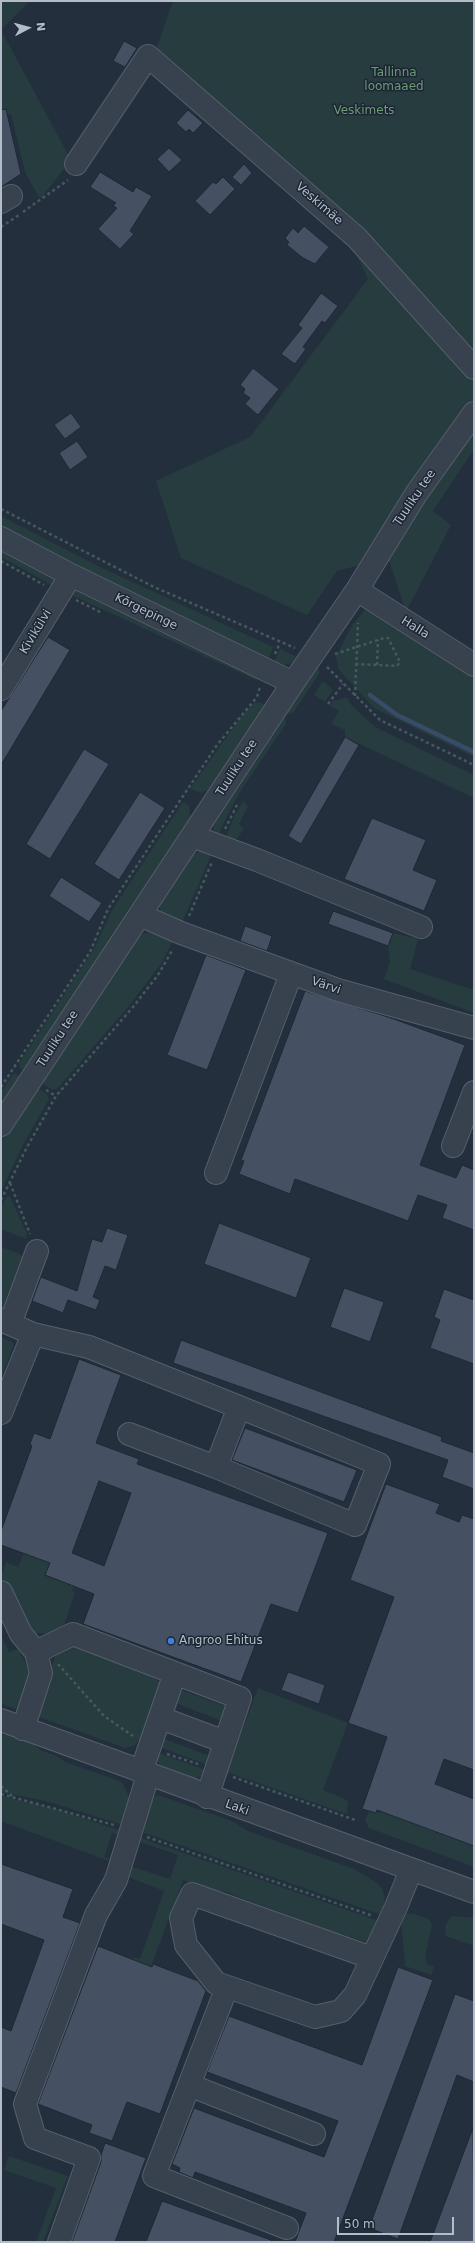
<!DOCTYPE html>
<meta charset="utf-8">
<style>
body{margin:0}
#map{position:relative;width:475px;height:2243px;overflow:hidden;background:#242f3e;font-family:"DejaVu Sans",sans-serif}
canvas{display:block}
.frame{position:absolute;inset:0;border:2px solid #b4bcc9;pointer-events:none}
.north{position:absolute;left:8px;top:8px;width:40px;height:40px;-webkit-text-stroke:3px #1d2633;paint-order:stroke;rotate:84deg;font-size:11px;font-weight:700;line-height:16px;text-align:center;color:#b4bcc9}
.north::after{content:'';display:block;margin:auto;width:14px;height:18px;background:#b4bcc9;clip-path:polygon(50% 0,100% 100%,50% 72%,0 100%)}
.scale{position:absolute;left:337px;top:2217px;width:117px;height:18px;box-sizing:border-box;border:2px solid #b4bcc9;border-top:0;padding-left:5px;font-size:12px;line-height:14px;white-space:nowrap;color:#b4bcc9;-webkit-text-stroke:3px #1d2633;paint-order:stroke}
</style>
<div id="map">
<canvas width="475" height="2243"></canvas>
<div class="frame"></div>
<div class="north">N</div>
<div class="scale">50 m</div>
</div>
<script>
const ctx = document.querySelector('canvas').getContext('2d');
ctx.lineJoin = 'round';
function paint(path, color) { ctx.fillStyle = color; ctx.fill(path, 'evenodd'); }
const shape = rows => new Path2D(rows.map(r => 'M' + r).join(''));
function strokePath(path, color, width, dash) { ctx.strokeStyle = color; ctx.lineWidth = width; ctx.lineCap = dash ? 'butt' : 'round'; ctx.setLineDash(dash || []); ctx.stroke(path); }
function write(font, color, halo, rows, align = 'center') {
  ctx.font = font + ' "DejaVu Sans",sans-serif'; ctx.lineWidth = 3; ctx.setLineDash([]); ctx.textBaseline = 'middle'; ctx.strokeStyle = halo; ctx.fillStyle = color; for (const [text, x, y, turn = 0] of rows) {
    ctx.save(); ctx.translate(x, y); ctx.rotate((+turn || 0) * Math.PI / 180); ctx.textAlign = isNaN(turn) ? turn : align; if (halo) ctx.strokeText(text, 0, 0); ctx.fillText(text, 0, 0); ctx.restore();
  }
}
const green = shape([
 [1,1,30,1,1,30,71,160,40,199,25,172,11,114,1,117],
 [173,1,474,1,474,449,433,511,451,525,406,612,388,558,337,571,307,615,181,558,156,481,250,437,368,279,354,250,213,122,149,70],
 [1,516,100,567,273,647,269,659,73,567,1,528],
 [1,548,53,575,57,580,57,588,1,557],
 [75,588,124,610,181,642,258,677,256,680,67,593],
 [367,607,474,671,474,757,374,708,338,669,336,656,353,624],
 [280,649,291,654,299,658,289,664,283,665,274,662],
 [314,666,319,669,319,674,293,713,288,714,284,711],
 [323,681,333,690,325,702,314,695],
 [347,697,351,705,375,727,474,775,474,798,345,737,345,730,331,724,339,711,330,706,333,701],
 [259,702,267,706,214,788,201,793,190,789,242,715,254,703],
 [281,717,285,719,286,724,242,789,228,814,218,837,213,828,213,823],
 [243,801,248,806,239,824,244,829,235,841,225,840,235,814],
 [183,802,189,806,191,819,24,1072,19,1067,20,1062,94,949,112,910],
 [200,852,212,853,182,923,161,913,159,905,191,855],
 [150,932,174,939,161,964,128,1007,57,1089,51,1089,39,1081,132,942,142,934],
 [393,933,418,939,410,969,474,990,474,1013,384,979,390,962,388,946],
 [14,1073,22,1077,1,1108,1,1092],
 [36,1087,47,1094,49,1099,23,1145,1,1191,1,1139],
 [10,1196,27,1234,26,1239,1,1229,1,1208,6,1197],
 [1,1247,20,1254,25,1259,5,1308,1,1308],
 [1,1337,14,1343,1,1379],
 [24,1553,50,1563,45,1576,74,1586,72,1591,75,1592,65,1623,56,1632,49,1634,35,1633,27,1627,1,1576,6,1562,18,1567],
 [1,1636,9,1652,18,1649,30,1672,19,1710,1,1704],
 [72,1646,147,1673,162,1684,145,1743,138,1740,135,1745,125,1748,39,1717,39,1702,56,1654],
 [258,1688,348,1723,323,1790,343,1798,348,1802,347,1814,227,1772],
 [178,1689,230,1708,225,1722,173,1702],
 [1,1735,7,1735,33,1744,42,1751,55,1755,65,1762,117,1780,123,1784,131,1801,126,1826,46,1801,1,1792],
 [161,1738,213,1757,211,1766,156,1746],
 [156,1752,208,1771,205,1775,193,1779,162,1768,155,1758],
 [158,1795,232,1821,248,1831,354,1869,377,1883,382,1888,385,1899,382,1915,139,1831,149,1798],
 [1,1796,53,1808,124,1832,123,1837,112,1833,104,1857,116,1861,108,1869,109,1861,1,1821],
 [369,1811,376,1813,383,1812,474,1846,474,1867,369,1828,365,1821],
 [138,1837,376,1920,378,1923,370,1943,327,1930,226,1892,204,1889,183,1880,102,2099,133,1957,140,1959,164,1891,131,1878,129,1874,131,1867,133,1867,170,1879,178,1855,137,1841],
 [404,1912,405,1914,414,1914,429,1919,432,1925,425,1957,427,1964,434,1967,431,1975,405,1966,401,1920],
 [454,1916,474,1918,474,1946,446,1936,445,1927,450,1917],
 [9,2156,68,2176,43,2242,36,2242,56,2188,4,2170]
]);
const stream = shape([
 [370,695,397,715,474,752]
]);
const building = shape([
 [124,41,137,48,125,67,113,61,124,41],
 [6,109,21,174,1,187,1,110,6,109],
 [188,110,203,123,193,133,189,129,186,132,176,123,188,110],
 [169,148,182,160,169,172,157,159,169,148],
 [244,164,252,173,241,185,232,177,244,164],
 [100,172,133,192,136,187,152,196,130,231,134,234,120,249,98,229,117,208,113,206,116,203,90,187,100,172],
 [223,177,235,189,210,215,195,201,213,182,216,184,223,177],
 [304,226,329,247,315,264,303,258,287,245,289,242,285,238,293,228,298,233,304,226],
 [321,293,338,306,325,323,322,321,303,347,306,349,295,364,281,354,302,328,298,325,321,293],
 [253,368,279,389,258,415,245,404,250,398,243,393,245,389,240,385,253,368],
 [71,413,81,427,65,439,54,425,71,413],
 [77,441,88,457,70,470,59,453,77,441],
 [48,637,70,650,1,765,1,711,48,637],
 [345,737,359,745,301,844,288,836,345,737],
 [84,749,109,764,50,859,26,844,84,749],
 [140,792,165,808,119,880,94,864,140,792],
 [372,818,426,840,413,870,437,880,424,911,344,879,372,818],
 [61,877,102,903,89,922,49,896,61,877],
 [333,911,393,933,388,946,328,924,333,911],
 [245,926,272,936,267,951,240,941,245,926],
 [206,955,246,970,207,1070,167,1055,206,955],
 [305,991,391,1018,465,1045,420,1165,456,1178,462,1165,474,1170,474,1230,442,1218,447,1205,418,1195,408,1221,295,1179,290,1194,239,1174,244,1161,241,1160,305,991],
 [219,1223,311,1258,296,1298,204,1264,219,1223],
 [107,1228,128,1235,116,1270,105,1266,93,1297,100,1300,96,1310,68,1300,63,1313,32,1301,41,1277,77,1291,92,1239,102,1242,107,1228],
 [344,1288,384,1302,370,1342,330,1327,344,1288],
 [444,1289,474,1300,474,1364,430,1348,440,1320,434,1317,444,1289],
 [181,1340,442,1437,441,1441,474,1453,474,1489,442,1477,448,1460,173,1363,181,1340],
 [79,1359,121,1375,96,1443,139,1459,137,1464,328,1533,298,1613,271,1604,241,1682,83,1624,94,1594,45,1575,50,1563,1,1545,1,1531,32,1446,30,1444,34,1433,50,1439,79,1359],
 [99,1481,131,1493,104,1566,72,1553,99,1481],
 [245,1428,357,1470,344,1502,232,1460,245,1428],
 [386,1484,440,1504,436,1513,459,1522,462,1515,474,1519,474,1770,444,1759,435,1784,474,1799,474,1846,377,1810,376,1813,362,1809,387,1737,348,1723,394,1597,350,1580,386,1484],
 [288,1672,325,1685,319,1704,281,1690,288,1672],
 [1,1864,73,1889,63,1917,80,1923,16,2093,1,2087,1,2027,11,2031,44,1940,1,1924,1,1864],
 [98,1946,152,1967,153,1964,198,1981,206,1991,160,2114,127,2102,112,2141,89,2133,92,2125,38,2104,98,1946],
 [398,1967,433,1980,334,2242,295,2242,306,2213,195,2172,193,2178,179,2172,180,2168,172,2164,194,2108,324,2157,338,2121,207,2072,229,2016,362,2065,398,1967],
 [455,1994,474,2001,474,2082,457,2075,398,2239,369,2228,455,1994],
 [473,2128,474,2242,430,2242,473,2128],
 [105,2143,146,2158,115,2242,72,2242,101,2162,101,2155,105,2143],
 [162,2201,271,2240,271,2242,146,2242,162,2201]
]);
const path = shape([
 [23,212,68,180],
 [1,227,19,215],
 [1,509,154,587,295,648],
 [1,561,44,585],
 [76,600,102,613],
 [275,654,280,643],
 [335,654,384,638,388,638,400,662,397,666,356,664],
 [377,665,378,640],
 [327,667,380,720,474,765],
 [355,696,358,623],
 [328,704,343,684],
 [225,829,238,803],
 [189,916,212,862],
 [1,1087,90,952,108,909,217,745,257,697,260,687],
 [46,1090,56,1096],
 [10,1183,30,1234],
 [1,1200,27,1147,56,1096,133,1007,158,975,173,949],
 [58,1664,104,1716,133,1736],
 [167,1754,198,1764],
 [233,1777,355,1820],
 [1,1786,12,1796],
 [1,1794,114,1825],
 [147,1837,373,1916]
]);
const minor = shape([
 [76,164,148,56,357,238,474,368],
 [1,202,11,196],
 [1,538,71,575,293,683],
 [357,590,474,665],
 [1,689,71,575],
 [192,836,257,860,421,927],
 [140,915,181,933,338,990,474,1028],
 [1,1125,293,683,357,590,416,494,474,413],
 [453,1146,474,1092],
 [216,1173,291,974],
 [1,1320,33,1334,89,1347,239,1407,379,1464,355,1525,216,1467,239,1407],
 [10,1324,37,1251],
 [1,1413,33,1334],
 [129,1434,216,1467],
 [1,1592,21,1634,36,1652,41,1673,23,1729],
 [36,1652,73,1634,240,1698,207,1797],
 [161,1718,225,1742],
 [1,1720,474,1892],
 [141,1772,175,1673],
 [372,1958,192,1894,181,1918,186,1945,216,1983,315,2017,341,2011,355,1995,396,1907,411,1870],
 [227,1987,154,2176,287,2228],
 [189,2085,314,2134],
 [59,2242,89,2158,35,2138,25,2104,96,1915,116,1880,148,1775]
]);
const markers = [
 [171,1641,4,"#3f7fe0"]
];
const parkNames = [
 ["Tallinna",394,73],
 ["loomaaed",394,87],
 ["Veskimets",364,111]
];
const streetNames = [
 ["Veskimäe",319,204,41],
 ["Tuuliku tee",415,498,-56],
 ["Kõrgepinge",146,612,26],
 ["Halla",415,628,32],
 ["Kivikülvi",36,632,-59],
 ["Tuuliku tee",237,768,-57],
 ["Värvi",326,986,19],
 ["Tuuliku tee",58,1039,-57],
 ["Laki",237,1808,20]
];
const poiNames = [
 ["Angroo Ehitus",179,1641]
];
paint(green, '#263c3f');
strokePath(stream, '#394c67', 4.5);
paint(building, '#455162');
strokePath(building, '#1f2835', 1);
strokePath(minor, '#565f6c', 24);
strokePath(path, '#44595c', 2.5, [3, 3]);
strokePath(minor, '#38414e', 22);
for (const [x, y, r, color] of markers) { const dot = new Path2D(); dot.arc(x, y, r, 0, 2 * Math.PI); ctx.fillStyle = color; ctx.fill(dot); strokePath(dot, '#1d2633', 1.5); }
write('12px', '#6b9a76', '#1d2633', parkNames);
write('12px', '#b4bcc9', '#1d2633', streetNames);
write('12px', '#b4bcc9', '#1d2633', poiNames, 'left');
</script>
